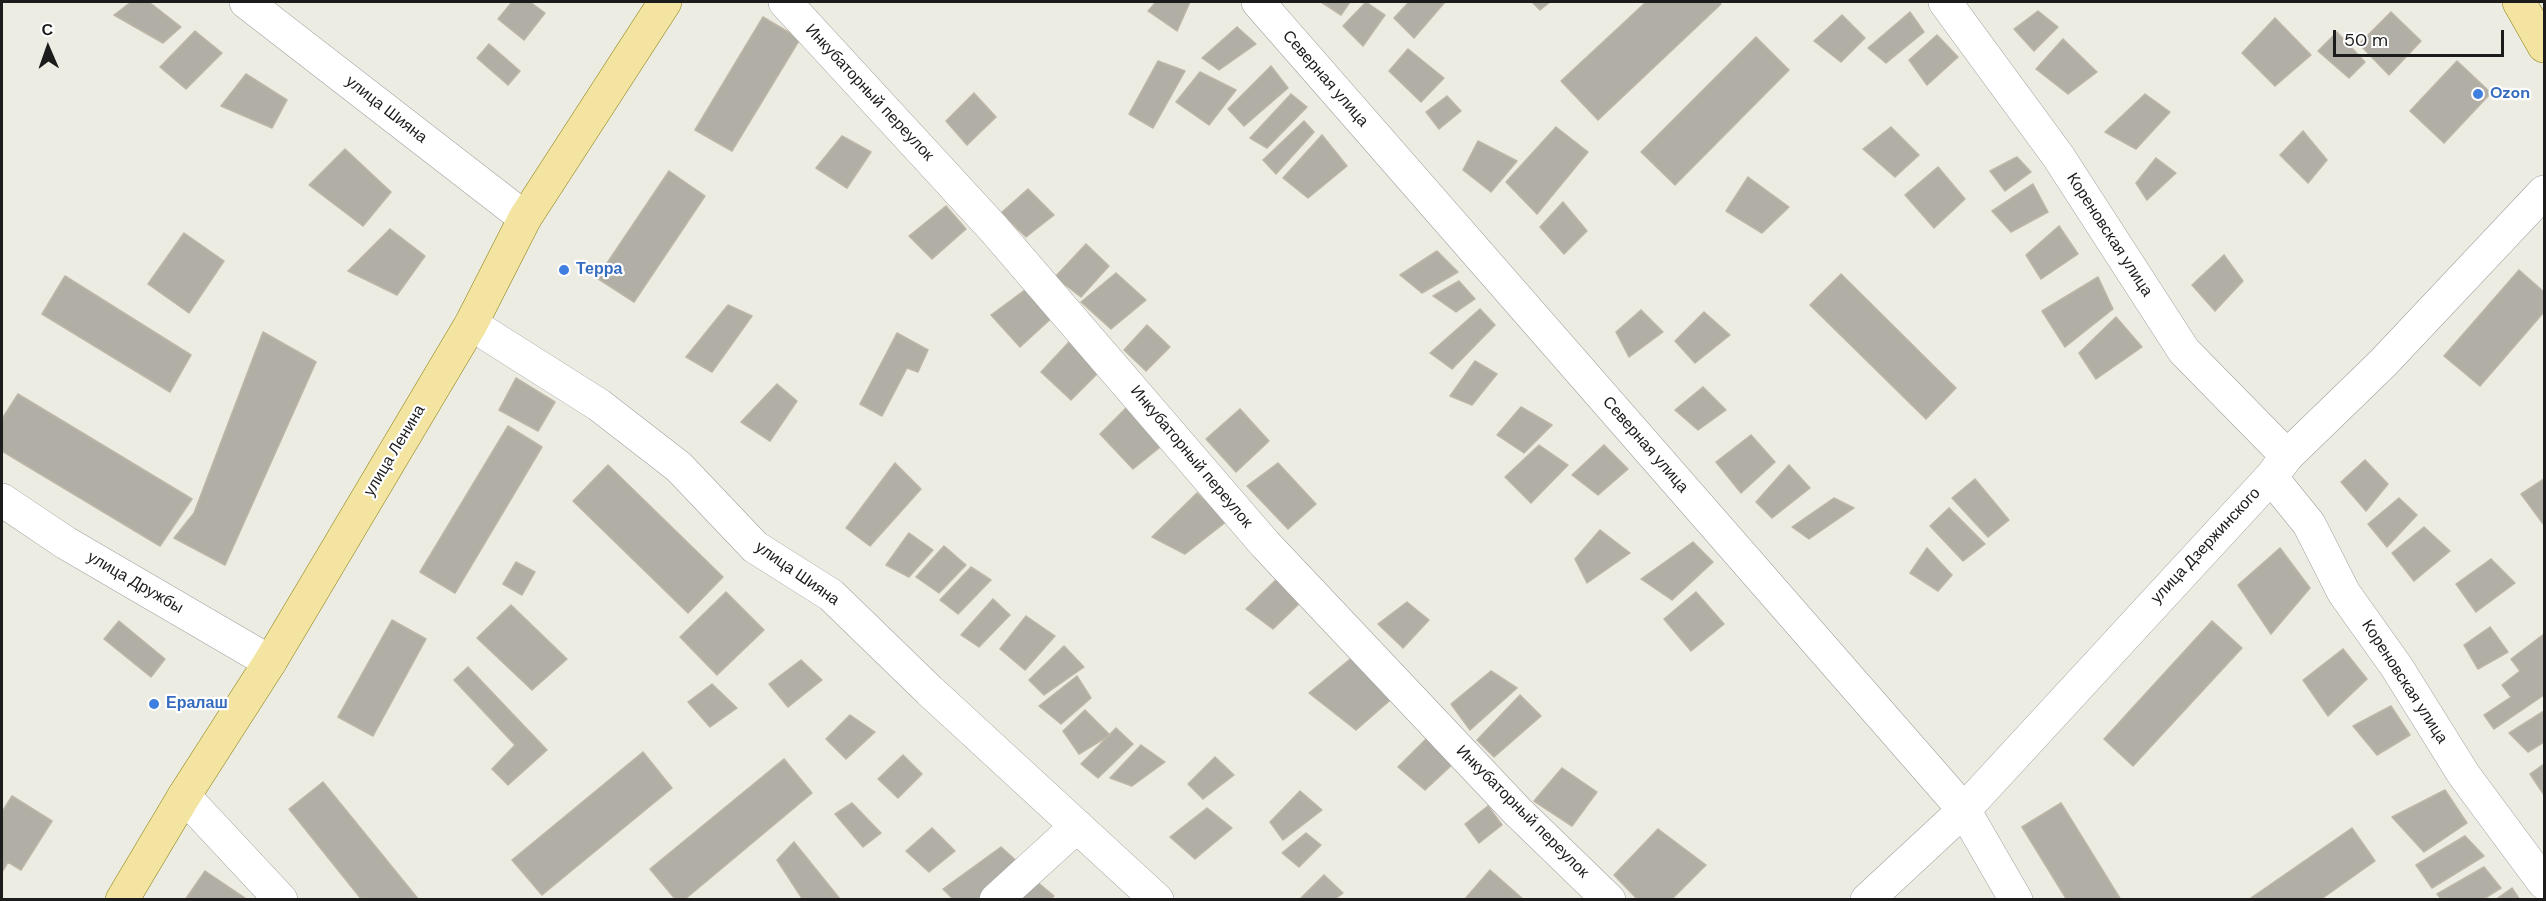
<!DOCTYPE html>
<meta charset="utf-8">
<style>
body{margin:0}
#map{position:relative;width:2546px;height:901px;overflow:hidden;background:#ecece2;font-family:"DM Sans",sans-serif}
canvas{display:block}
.frame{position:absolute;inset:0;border:3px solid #1c1c1c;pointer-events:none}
.north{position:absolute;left:18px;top:18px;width:60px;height:60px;-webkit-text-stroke:4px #fff;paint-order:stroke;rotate:358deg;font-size:16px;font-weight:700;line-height:24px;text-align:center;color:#1c1c1c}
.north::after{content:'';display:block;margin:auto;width:21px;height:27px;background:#1c1c1c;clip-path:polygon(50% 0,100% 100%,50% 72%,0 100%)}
.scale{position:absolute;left:2333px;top:30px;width:171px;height:27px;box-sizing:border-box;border:3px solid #1c1c1c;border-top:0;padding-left:8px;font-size:18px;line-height:21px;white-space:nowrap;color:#1c1c1c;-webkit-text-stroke:4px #fff;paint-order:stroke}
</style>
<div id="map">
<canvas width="2546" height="901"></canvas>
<div class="frame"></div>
<div class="north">С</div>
<div class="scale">50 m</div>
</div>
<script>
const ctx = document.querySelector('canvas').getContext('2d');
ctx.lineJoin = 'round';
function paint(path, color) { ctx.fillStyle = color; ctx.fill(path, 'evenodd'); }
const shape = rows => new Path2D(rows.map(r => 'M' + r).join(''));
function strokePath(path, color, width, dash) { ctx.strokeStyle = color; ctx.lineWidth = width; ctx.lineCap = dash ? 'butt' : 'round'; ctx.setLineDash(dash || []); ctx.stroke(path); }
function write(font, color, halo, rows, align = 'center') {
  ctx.font = font + ' "DM Sans",sans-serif'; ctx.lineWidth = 4.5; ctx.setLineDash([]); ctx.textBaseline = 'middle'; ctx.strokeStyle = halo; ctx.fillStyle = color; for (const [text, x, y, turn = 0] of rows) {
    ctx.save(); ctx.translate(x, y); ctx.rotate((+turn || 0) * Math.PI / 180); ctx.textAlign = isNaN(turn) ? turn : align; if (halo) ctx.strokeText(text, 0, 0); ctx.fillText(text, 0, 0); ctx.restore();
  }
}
const building = shape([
 [131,2,149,2,181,27,163,43,114,15,131,2],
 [512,2,530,2,545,13,524,40,498,19,512,2],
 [1156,2,1190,2,1177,31,1148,11,1156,2],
 [1321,2,1350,2,1341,15,1321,2],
 [1366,2,1385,15,1363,46,1343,26,1366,2],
 [1409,2,1445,2,1414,38,1394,18,1409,2],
 [1532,2,1550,2,1540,10,1532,2],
 [1646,2,1719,2,1721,4,1598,120,1561,81,1646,2],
 [2038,11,2058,27,2034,51,2014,29,2038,11],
 [1910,12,1924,32,1886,63,1868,48,1910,12],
 [2391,12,2421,41,2389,75,2359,44,2391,12],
 [1842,15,1865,38,1841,62,1814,41,1842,15],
 [763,17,800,39,732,151,695,130,763,17],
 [2275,18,2311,55,2275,86,2242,53,2275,18],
 [1237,27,1256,44,1219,70,1202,58,1237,27],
 [195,31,222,53,186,89,160,67,195,31],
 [2337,32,2365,62,2349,78,2318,51,2337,32],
 [1937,35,1958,57,1927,85,1909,60,1937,35],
 [1756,37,1789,70,1675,185,1641,152,1756,37],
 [2063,39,2097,72,2068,94,2036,69,2063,39],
 [489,44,520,71,508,85,477,58,489,44],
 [1408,49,1444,78,1421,102,1389,71,1408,49],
 [1158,61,1185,71,1153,128,1129,114,1158,61],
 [2457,61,2491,93,2444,143,2410,111,2457,61],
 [1271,66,1288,88,1244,126,1228,109,1271,66],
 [1200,72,1236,90,1209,125,1176,102,1200,72],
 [246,74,287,100,272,128,221,106,246,74],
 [974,93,996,117,967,145,946,121,974,93],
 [1291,94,1307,107,1267,148,1250,138,1291,94],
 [2145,94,2170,112,2136,149,2105,132,2145,94],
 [1447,96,1461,111,1439,129,1426,112,1447,96],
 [1304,121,1314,132,1276,174,1263,160,1304,121],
 [1556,127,1588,152,1537,214,1506,182,1556,127],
 [1891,127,1919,155,1895,177,1863,149,1891,127],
 [2303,131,2327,160,2308,183,2280,155,2303,131],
 [1322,135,1347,166,1308,198,1283,178,1322,135],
 [842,136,871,152,847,188,816,168,842,136],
 [1478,141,1517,161,1491,192,1463,170,1478,141],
 [345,149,391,192,363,226,309,185,345,149],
 [2017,157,2031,172,2005,191,1990,171,2017,157],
 [2156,158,2176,173,2147,200,2136,183,2156,158],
 [1938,167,1965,199,1934,228,1905,195,1938,167],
 [669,171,705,196,634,302,597,278,669,171],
 [1748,177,1789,207,1762,233,1726,211,1748,177],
 [2033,184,2048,212,2011,232,1992,211,2033,184],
 [1028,189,1054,215,1026,237,1001,213,1028,189],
 [1563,202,1587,231,1564,254,1540,227,1563,202],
 [946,206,966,229,932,259,909,236,946,206],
 [2059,226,2078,254,2041,279,2026,255,2059,226],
 [390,229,425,256,397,295,348,271,390,229],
 [184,233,224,261,189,313,148,284,184,233],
 [1086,244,1109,266,1081,297,1055,277,1086,244],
 [1437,251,1458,272,1422,293,1400,275,1437,251],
 [2224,255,2243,281,2215,311,2192,285,2224,255],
 [2519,270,2544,292,2544,312,2480,386,2444,356,2519,270],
 [1116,273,1146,300,1111,329,1081,302,1116,273],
 [1841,274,1956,388,1926,419,1810,305,1841,274],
 [65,276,191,355,170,392,42,314,65,276],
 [2098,277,2113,309,2065,347,2042,311,2098,277],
 [1459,281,1475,299,1456,312,1433,296,1459,281],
 [1029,287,1055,315,1020,347,991,315,1029,287],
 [728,305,752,316,712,372,686,357,728,305],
 [1480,309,1495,325,1452,369,1430,353,1480,309],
 [1641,310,1663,332,1629,357,1616,332,1641,310],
 [1704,312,1730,335,1695,363,1675,341,1704,312],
 [2116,317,2142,347,2096,379,2079,353,2116,317],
 [1147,325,1170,347,1146,371,1124,350,1147,325],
 [263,332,316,362,225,565,174,538,194,513,263,332],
 [897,333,928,350,918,372,907,368,882,416,860,404,897,333],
 [1069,342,1102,369,1071,400,1041,372,1069,342],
 [1475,361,1497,374,1472,405,1450,396,1475,361],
 [516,378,555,402,538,431,499,410,516,378],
 [777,384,797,401,770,441,741,422,777,384],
 [1703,387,1726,410,1698,430,1675,410,1703,387],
 [18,394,192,499,160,546,2,451,2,419,18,394],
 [1128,406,1164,444,1133,469,1100,434,1128,406],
 [1521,407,1552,425,1524,453,1497,435,1521,407],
 [1240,409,1269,441,1236,472,1206,439,1240,409],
 [508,426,542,447,455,593,420,572,508,426],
 [1751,435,1775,462,1741,493,1716,462,1751,435],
 [1539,445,1568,465,1531,503,1505,477,1539,445],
 [1604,445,1628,469,1598,495,1572,475,1604,445],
 [2365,460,2388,484,2366,511,2341,482,2365,460],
 [895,463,921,489,870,546,846,528,895,463],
 [1278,463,1316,504,1288,529,1247,486,1278,463],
 [608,465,723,577,688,613,573,501,608,465],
 [1789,465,1810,488,1772,518,1756,502,1789,465],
 [1975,479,2009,520,1988,537,1952,498,1975,479],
 [2544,479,2544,525,2521,494,2544,479],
 [1197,493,1227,521,1185,554,1152,537,1197,493],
 [1834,498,1854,508,1809,539,1792,527,1834,498],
 [2399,498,2417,515,2387,547,2368,524,2399,498],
 [1949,508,1985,544,1963,561,1930,526,1949,508],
 [2424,527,2450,551,2414,581,2392,553,2424,527],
 [1600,530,1630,553,1587,583,1575,559,1600,530],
 [909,533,933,550,909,577,886,565,909,533],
 [1693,542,1713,562,1672,600,1641,579,1693,542],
 [944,546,966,565,939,593,916,577,944,546],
 [1927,548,1952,575,1938,591,1910,573,1927,548],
 [2280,548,2310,588,2271,634,2238,585,2280,548],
 [2491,559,2515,583,2476,612,2456,584,2491,559],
 [516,562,535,572,522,595,503,584,516,562],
 [971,567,991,580,958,614,940,600,971,567],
 [1283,573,1306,597,1273,629,1246,609,1283,573],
 [726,592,764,630,717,675,680,637,726,592],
 [1696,592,1724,624,1691,651,1664,619,1696,592],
 [993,599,1010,615,979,647,961,635,993,599],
 [1407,602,1429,620,1403,648,1378,624,1407,602],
 [511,605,567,659,532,690,477,638,511,605],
 [1026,616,1055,636,1025,670,1000,649,1026,616],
 [392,620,426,639,373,736,338,717,392,620],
 [119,621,165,659,151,677,104,639,119,621],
 [2212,621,2242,648,2133,766,2104,739,2212,621],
 [2490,627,2508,652,2478,669,2464,645,2490,627],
 [2544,634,2544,695,2494,729,2484,715,2511,697,2502,685,2520,671,2511,659,2544,634],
 [1064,646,1084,667,1044,695,1029,680,1064,646],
 [2343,649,2367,679,2328,716,2303,680,2343,649],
 [1355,655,1396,695,1356,730,1309,693,1355,655],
 [801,660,822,680,788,707,769,684,801,660],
 [468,667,547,750,508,785,492,769,515,745,454,680,468,667],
 [1491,671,1517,688,1470,730,1451,704,1491,671],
 [1077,676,1091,698,1061,724,1039,706,1077,676],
 [712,684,737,708,710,727,688,702,712,684],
 [1520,695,1541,716,1494,757,1477,740,1520,695],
 [2391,706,2410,735,2377,755,2353,726,2391,706],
 [1085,710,1110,735,1079,754,1063,731,1085,710],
 [2544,711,2544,742,2528,752,2509,733,2544,711],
 [850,715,875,732,846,759,826,739,850,715],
 [1116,728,1133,744,1098,778,1081,764,1116,728],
 [1428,737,1455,762,1425,790,1398,767,1428,737],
 [1141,745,1165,762,1132,786,1110,778,1141,745],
 [643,752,672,788,542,895,512,860,643,752],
 [903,755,922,774,898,798,878,779,903,755],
 [1215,757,1234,775,1203,799,1188,784,1215,757],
 [784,759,812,793,684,900,676,900,650,869,784,759],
 [2544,764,2544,795,2530,774,2544,764],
 [1562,768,1597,792,1572,826,1534,801,1562,768],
 [323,782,419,900,362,900,289,809,323,782],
 [2445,790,2467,823,2424,852,2392,817,2445,790],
 [1300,791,1322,810,1283,840,1270,822,1300,791],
 [12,796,52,821,21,870,8,862,2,872,2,812,12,796],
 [852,803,881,833,863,847,835,814,852,803],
 [2061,803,2121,900,2067,900,2022,827,2061,803],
 [1488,806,1502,825,1479,843,1465,824,1488,806],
 [1207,808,1232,828,1195,859,1170,837,1207,808],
 [932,828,955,851,929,872,906,851,932,828],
 [2352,828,2375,861,2320,900,2248,900,2352,828],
 [1658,829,1706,865,1671,900,1638,900,1614,875,1658,829],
 [1306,833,1321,845,1299,867,1282,853,1306,833],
 [2465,836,2484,856,2432,888,2416,865,2465,836],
 [794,842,840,899,803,900,777,860,794,842],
 [1001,847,1021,865,978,900,954,900,943,889,1001,847],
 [2484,867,2501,888,2482,900,2442,900,2437,894,2484,867],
 [1490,870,1524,900,1464,900,1490,870],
 [205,871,248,900,185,900,205,871],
 [1324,875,1343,893,1334,900,1299,900,1324,875],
 [1036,881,1054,896,1050,900,1015,900,1036,881],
 [2512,888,2520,900,2495,900,2512,888]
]);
const minor = shape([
 [246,2,525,218],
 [785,2,993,228,1265,544,1517,811,1609,900],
 [1258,2,1964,810,2016,900],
 [1945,2,2058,156,2184,351,2287,456],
 [471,324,599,405,679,467,755,547,831,595,930,691,1157,900],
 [2271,477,2309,524,2344,593,2396,666,2464,775,2544,883],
 [2,500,66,543,270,662],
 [184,796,281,900],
 [996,900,1077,826],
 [1867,900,1964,810,2271,477,2287,456,2383,363,2544,192]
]);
const major = shape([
 [2519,2,2544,46],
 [122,900,184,796,270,662,342,541,471,324,525,218,665,2]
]);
const markers = [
 [2478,94,6,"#3f7fe0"],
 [564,270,6,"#3f7fe0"],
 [154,704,6,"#3f7fe0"]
];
const streetNames = [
 ["Северная улица",1325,79,49],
 ["Инкубаторный переулок",869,93,47],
 ["улица Шияна",386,110,38],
 ["Кореновская улица",2109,235,57],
 ["Северная улица",1645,445,49],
 ["улица Ленина",395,451,-59],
 ["Инкубаторный переулок",1191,457,50],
 ["улица Дзержинского",2206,546,-47],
 ["улица Шияна",797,574,35],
 ["улица Дружбы",135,583,30],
 ["Кореновская улица",2404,682,57],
 ["Инкубаторный переулок",1522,812,45]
];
const shopNames = [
 ["Ozon",2490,94],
 ["Терра",576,270],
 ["Ералаш",166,704]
];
paint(building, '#b1aea5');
strokePath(building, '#bdb6a6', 1.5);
strokePath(minor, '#a0a0a0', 34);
strokePath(major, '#877d0d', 34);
strokePath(minor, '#fff', 33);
strokePath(major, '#f3e4a1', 33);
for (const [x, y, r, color] of markers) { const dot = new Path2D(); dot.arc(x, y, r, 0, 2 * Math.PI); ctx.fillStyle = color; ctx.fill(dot); strokePath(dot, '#fff', 2); }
write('16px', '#1c1c1c', '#fff', streetNames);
write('bold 16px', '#366cbe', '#fff', shopNames, 'left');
</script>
